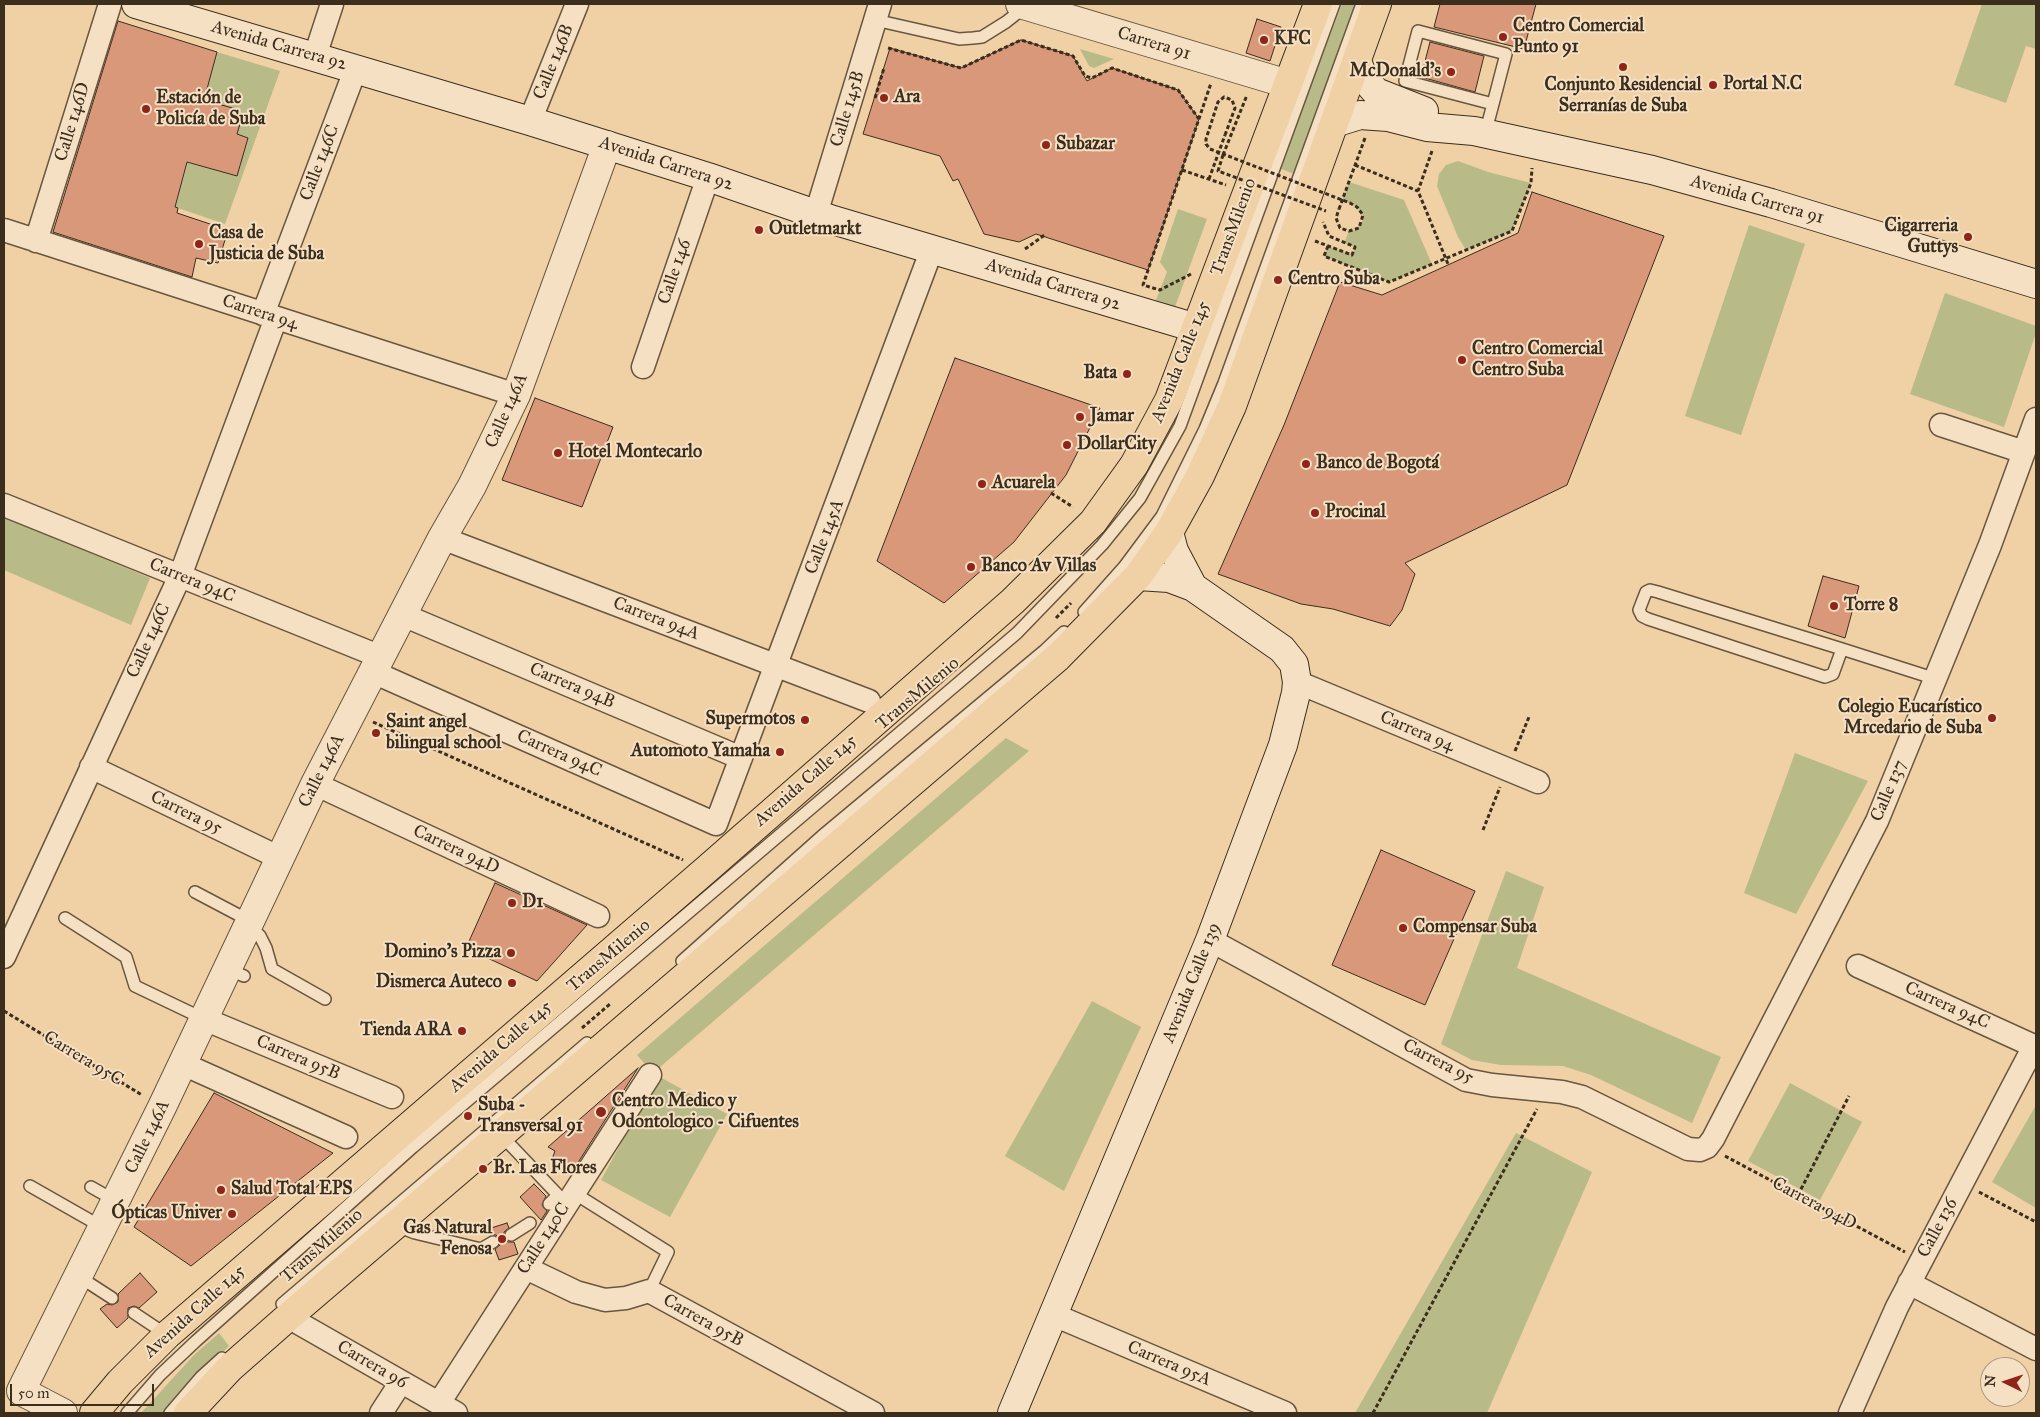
<!DOCTYPE html>
<meta charset="utf-8">
<style>
body{margin:0}
#map{position:relative;width:2040px;height:1417px;overflow:hidden;background:#f0d0a5;font-family:"IM FELL Great Primer",serif}
canvas{display:block}
.frame{position:absolute;inset:0;border:5px solid #3b2e1d;pointer-events:none}
.north{position:absolute;left:1980px;top:1357px;width:50px;height:50px;box-sizing:border-box;background:#f5e0c4;border:1px solid #ab9981;border-radius:50%;rotate:274deg;font-size:14px;font-weight:700;line-height:20px;text-align:center;color:#3b2e1d}
.north::after{content:'';display:block;margin:auto;width:18px;height:22px;background:#8f2418;clip-path:polygon(50% 0,100% 100%,50% 72%,0 100%)}
.scale{position:absolute;left:10px;top:1384px;width:144px;height:22px;box-sizing:border-box;border:2px solid #3b2e1d;border-top:0;padding-left:6px;font-size:15px;line-height:18px;white-space:nowrap;color:#3b2e1d;-webkit-text-stroke:4px #f5e0c4;paint-order:stroke}
</style>
<div id="map">
<canvas width="2040" height="1417"></canvas>
<div class="frame"></div>
<div class="north">N</div>
<div class="scale">50 m</div>
</div>
<script>
const ctx = document.querySelector('canvas').getContext('2d');
ctx.lineJoin = 'round';
function paint(path, color) { ctx.fillStyle = color; ctx.fill(path, 'evenodd'); }
const shape = rows => new Path2D(rows.map(r => 'M' + r).join(''));
function strokePath(path, color, width, dash) { ctx.strokeStyle = color; ctx.lineWidth = width; ctx.lineCap = dash ? 'butt' : 'round'; ctx.setLineDash(dash || []); ctx.stroke(path); }
function write(font, color, halo, rows, align = 'center') {
  ctx.font = font + ' "IM FELL Great Primer",serif'; ctx.lineWidth = 4; ctx.setLineDash([]); ctx.textBaseline = 'middle'; ctx.strokeStyle = halo; ctx.fillStyle = color; for (const [text, x, y, turn = 0] of rows) {
    ctx.save(); ctx.translate(x, y); ctx.rotate((+turn || 0) * Math.PI / 180); ctx.textAlign = isNaN(turn) ? turn : align; if (halo) ctx.strokeText(text, 0, 0); ctx.fillText(text, 0, 0); ctx.restore();
  }
}
const green = shape([
 [1342,4,1356,4,1294,174,1279,168],
 [1982,4,2036,4,2036,49,2026,46,2006,103,1954,85],
 [1080,49,1114,59,1094,68,1089,66],
 [217,52,280,71,225,224,175,207],
 [1458,161,1488,172,1531,183,1512,231,1466,250,1458,237,1437,186,1439,174,1446,165],
 [1349,182,1404,200,1432,264,1389,282,1324,256,1328,246,1352,255,1355,247,1344,243,1349,231,1356,230,1362,223,1363,215,1357,207,1342,200],
 [1178,209,1207,219,1175,307,1156,300,1167,272,1160,262],
 [1749,225,1805,244,1741,435,1685,416],
 [1945,293,2036,326,2036,333,2004,427,1910,394],
 [4,517,150,578,131,625,4,570],
 [1006,738,1029,751,653,1073,637,1055],
 [1795,753,1868,781,1796,914,1744,893],
 [1506,871,1544,887,1517,968,1721,1057,1692,1123,1591,1075,1563,1066,1501,1065,1472,1060,1441,1044],
 [1092,1001,1141,1027,1064,1191,1005,1156],
 [658,1076,727,1114,670,1217,601,1180],
 [1790,1083,1862,1122,1820,1200,1748,1161],
 [2036,1105,2036,1208,1992,1182],
 [1516,1133,1592,1172,1487,1413,1355,1413],
 [219,1333,229,1346,162,1413,141,1413,194,1355]
]);
const building = shape([
 [1440,4,1536,4,1524,49,1434,27,1440,4],
 [1257,19,1281,27,1270,61,1246,53,1257,19],
 [118,21,217,52,204,100,236,109,232,121,240,124,237,134,248,138,237,176,187,162,175,207,178,208,177,213,228,230,218,263,196,258,192,277,53,232,118,21],
 [1021,40,1073,56,1087,81,1112,68,1178,90,1199,119,1148,270,1036,234,1019,242,984,234,958,179,953,181,940,156,863,134,890,48,961,68,1021,40],
 [1430,42,1484,56,1475,92,1421,77,1430,42],
 [1532,192,1664,236,1567,485,1405,563,1415,574,1402,610,1390,626,1333,609,1301,604,1218,574,1284,425,1340,282,1382,295,1518,233,1532,192],
 [955,358,1100,408,1066,475,1014,542,944,603,877,561,955,358],
 [535,398,613,427,582,507,502,480,535,398],
 [1823,576,1859,586,1845,638,1808,626,1823,576],
 [1381,850,1475,891,1425,1005,1332,965,1381,850],
 [495,883,587,925,537,981,466,948,495,883],
 [638,1068,572,1172,551,1162,555,1151,548,1147,638,1068],
 [214,1093,333,1153,191,1266,134,1227,214,1093],
 [534,1184,546,1196,542,1205,547,1211,541,1220,520,1197,534,1184],
 [507,1223,509,1228,504,1232,504,1239,508,1242,514,1242,518,1254,499,1260,495,1249,500,1245,500,1239,496,1235,490,1235,488,1229,507,1223],
 [140,1273,157,1292,139,1308,134,1306,128,1308,128,1318,117,1328,100,1309,107,1304,112,1305,118,1302,118,1294,140,1273]
]);
const path = shape([
 [888,48,961,68,1021,40,1073,56,1085,76,1092,78,1112,68,1178,90,1199,119],
 [875,98,884,68],
 [1432,151,1418,191,1448,264],
 [1223,155,1247,95],
 [1355,165,1418,191],
 [1182,170,1226,185],
 [1209,179,1225,135],
 [1339,209,1365,138],
 [1315,241,1352,255,1355,247,1329,236,1323,222],
 [1328,246,1324,256,1389,282,1512,231,1531,183,1532,168],
 [1025,249,1046,234],
 [1191,274,1160,290,1143,285,1211,83],
 [1051,493,1073,507],
 [1056,618,1071,603],
 [373,722,683,860],
 [1515,751,1529,717],
 [1483,830,1500,787],
 [4,1011,142,1095],
 [582,1028,610,1004],
 [1725,1156,1905,1252],
 [1979,1192,2036,1222],
 [1798,1195,1849,1096],
 [1373,1413,1537,1109]
]);
const service = shape([
 [875,20,959,39,973,38,982,37,1006,22,1025,7],
 [1485,134,1493,104,1506,54,1418,31,1405,81,1493,104],
 [1084,612,1124,567,1162,516,1205,429,1224,383,1362,4],
 [1842,649,1833,674,1825,677,1648,619,1642,616,1639,610,1646,592,1650,590,1658,592,1842,649,1936,679],
 [195,892,250,921,249,925,260,936,266,948,272,969,325,999],
 [65,918,126,957,135,986,204,1019],
 [682,961,822,836,1044,651,1064,632],
 [228,969,244,976],
 [501,1135,558,1195,549,1204],
 [30,1186,102,1227],
 [91,1187,116,1201],
 [574,1193,668,1252,649,1291],
 [397,1226,415,1233,481,1249,493,1242],
 [511,1235,530,1223],
 [78,1276,112,1298],
 [282,1304,587,1043],
 [134,1313,167,1335],
 [127,1413,160,1375,196,1341,413,1147,1017,633,1102,545,1140,498,1180,426,1334,4],
 [170,1413,201,1377,222,1358]
]);
const minor = shape([
 [315,56,332,4],
 [530,121,577,4],
 [816,214,880,4],
 [4,230,516,395],
 [36,241,110,4],
 [263,314,356,68],
 [643,367,708,177],
 [1941,425,2024,452],
 [4,505,381,657],
 [442,538,869,701],
 [403,615,741,758],
 [373,672,716,824,932,249],
 [1297,682,1538,782],
 [91,767,280,858],
 [315,784,598,916],
 [1210,940,1466,1080,1492,1085,1562,1092,1582,1097,1688,1149,1700,1150,1707,1147,1713,1139,1877,821,1990,545,2036,419],
 [4,957,180,576,276,318],
 [1858,966,2036,1047],
 [204,1019,392,1097],
 [183,1064,346,1137],
 [526,1268,576,1292,605,1300,626,1298,649,1291,873,1413],
 [1909,1283,2036,1349],
 [1054,1315,1285,1413],
 [288,1317,456,1413],
 [439,1403,650,1075],
 [381,1413,401,1382],
 [1850,1413,1897,1307,2034,1046]
]);
const tertiary = shape([
 [1020,4,1288,84],
 [63,1413,21,1391,162,1107,315,784,442,538,472,486,516,395,607,145]
]);
const secondary = shape([
 [136,4,530,121,708,177,833,220,1196,328],
 [1357,61,1363,77,1376,92,1424,111],
 [1334,123,1360,115,1388,117,1427,127,1474,131,1652,170,1771,203,2036,284],
 [1169,532,1174,551,1193,587],
 [1012,1413,1210,940,1283,745,1296,693,1297,682,1294,664,1282,649,1193,587,1169,578,1138,576]
]);
const primary = shape([
 [94,1413,120,1382,167,1335,707,869,1013,601,1093,522,1134,465,1169,400,1318,4],
 [188,1413,230,1368,288,1317,1058,657,1138,576,1169,532,1200,476,1232,406,1377,4]
]);
const pathBridge = shape([
 [1225,135,1235,108,1232,100,1224,97,1218,102,1206,139,1206,144,1210,149,1350,203,1357,207,1363,215,1359,228,1349,231,1340,228,1336,218,1339,209],
 [1223,155,1218,171,1326,211]
]);
const markers = [
 [1503,37,5,"#8f2418"],
 [1264,40,5,"#8f2418"],
 [1623,67,5,"#8f2418"],
 [1451,72,5,"#8f2418"],
 [1713,85,5,"#8f2418"],
 [884,98,5,"#8f2418"],
 [146,109,5,"#8f2418"],
 [1046,145,5,"#8f2418"],
 [759,230,5,"#8f2418"],
 [1968,237,5,"#8f2418"],
 [199,244,5,"#8f2418"],
 [1278,280,5,"#8f2418"],
 [1462,360,5,"#8f2418"],
 [1127,374,5,"#8f2418"],
 [1080,417,5,"#8f2418"],
 [1067,445,5,"#8f2418"],
 [558,453,5,"#8f2418"],
 [1306,464,5,"#8f2418"],
 [982,484,5,"#8f2418"],
 [1315,513,5,"#8f2418"],
 [971,567,5,"#8f2418"],
 [1834,606,5,"#8f2418"],
 [1992,718,5,"#8f2418"],
 [805,720,5,"#8f2418"],
 [376,733,5,"#8f2418"],
 [780,752,5,"#8f2418"],
 [512,903,5,"#8f2418"],
 [1403,928,5,"#8f2418"],
 [511,953,5,"#8f2418"],
 [512,983,5,"#8f2418"],
 [462,1031,5,"#8f2418"],
 [601,1112,6,"#8f2418"],
 [468,1116,5,"#8f2418"],
 [483,1169,5,"#8f2418"],
 [221,1190,5,"#8f2418"],
 [232,1214,5,"#8f2418"],
 [502,1239,5,"#8f2418"]
];
const poiNames = [
 ["Centro Comercial",1513,27],
 ["Punto 91",1513,48],
 ["KFC",1274,40],
 ["McDonald's",1441,72,"right"],
 ["Portal N.C",1723,85],
 ["Conjunto Residencial",1623,86,"center"],
 ["Serranías de Suba",1623,107,"center"],
 ["Ara",894,98],
 ["Estación de",156,99],
 ["Policía de Suba",156,120],
 ["Subazar",1056,145],
 ["Cigarreria",1958,227,"right"],
 ["Guttys",1958,248,"right"],
 ["Outletmarkt",769,230],
 ["Casa de",209,234],
 ["Justicia de Suba",209,255],
 ["Centro Suba",1288,280],
 ["Centro Comercial",1472,350],
 ["Centro Suba",1472,371],
 ["Bata",1117,374,"right"],
 ["Jamar",1090,417],
 ["DollarCity",1077,445],
 ["Hotel Montecarlo",568,453],
 ["Banco de Bogotá",1316,464],
 ["Acuarela",992,484],
 ["Procinal",1325,513],
 ["Banco Av Villas",981,567],
 ["Torre 8",1844,606],
 ["Colegio Eucarístico",1982,708,"right"],
 ["Mrcedario de Suba",1982,729,"right"],
 ["Supermotos",795,720,"right"],
 ["Saint angel",386,723],
 ["bilingual school",386,744],
 ["Automoto Yamaha",770,752,"right"],
 ["D1",522,903],
 ["Compensar Suba",1413,928],
 ["Domino's Pizza",501,953,"right"],
 ["Dismerca Auteco",502,983,"right"],
 ["Tienda ARA",452,1031,"right"],
 ["Centro Medico y",612,1102],
 ["Odontologico - Cifuentes",612,1123],
 ["Suba -",478,1106],
 ["Transversal 91",478,1127],
 ["Br. Las Flores",493,1169],
 ["Salud Total EPS",231,1190],
 ["Ópticas Univer",222,1214,"right"],
 ["Gas Natural",492,1229,"right"],
 ["Fenosa",492,1250,"right"]
];
const streetNames = [
 ["Carrera 91",1154,44,17],
 ["Avenida Carrera 92",279,46,16],
 ["Calle 146B",554,62,-68],
 ["Calle 145B",848,109,-73],
 ["Calle 146D",73,122,-73],
 ["Calle 146C",320,163,-69],
 ["Avenida Carrera 92",666,164,18],
 ["Avenida Carrera 91",1757,200,16],
 ["TransMilenio",1234,227,-70],
 ["Calle 146",675,272,-71],
 ["Avenida Carrera 92",1053,285,17],
 ["Carrera 94",260,313,18],
 ["Avenida Calle 145",1181,362,-68],
 ["Calle 146A",507,411,-66],
 ["Calle 145A",825,537,-69],
 ["Carrera 94C",192,581,22],
 ["Carrera 94A",656,619,21],
 ["Calle 146C",149,641,-65],
 ["Carrera 94B",572,686,23],
 ["TransMilenio",918,694,-40],
 ["Carrera 94",1417,732,23],
 ["Carrera 94C",559,754,24],
 ["Calle 146A",322,771,-63],
 ["Avenida Calle 145",806,781,-41],
 ["Calle 137",1889,791,-67],
 ["Carrera 95",186,813,26],
 ["Carrera 94D",456,850,25],
 ["TransMilenio",609,956,-40],
 ["Avenida Calle 139",1192,983,-68],
 ["Carrera 94C",1947,1006,24],
 ["Avenida Calle 145",501,1047,-41],
 ["Carrera 95B",298,1058,23],
 ["Carrera 95C",83,1059,31],
 ["Carrera 95",1438,1062,27],
 ["Calle 146A",148,1137,-64],
 ["Carrera 94D",1814,1204,28],
 ["Calle 136",1938,1228,-62],
 ["Calle 140C",544,1239,-57],
 ["TransMilenio",322,1246,-41],
 ["Avenida Calle 145",195,1312,-42],
 ["Carrera 95B",703,1321,29],
 ["Carrera 95A",1169,1364,23],
 ["Carrera 96",372,1365,30]
];
paint(green, '#b8bb87');
paint(building, '#d9987a');
strokePath(building, '#3b2e1d', 1);
strokePath(service, '#68563f', 14);
strokePath(minor, '#68563f', 25);
strokePath(tertiary, '#68563f', 30);
strokePath(secondary, '#3b2e1d', 30);
strokePath(primary, '#3b2e1d', 30);
strokePath(path, '#3b2e1d', 3, [4, 2.5]);
strokePath(service, '#f5e0c4', 11);
strokePath(minor, '#f5e0c4', 22);
strokePath(tertiary, '#f5e0c4', 28);
strokePath(secondary, '#f5e0c4', 28);
strokePath(primary, '#f0d0a5', 28);
strokePath(pathBridge, '#3b2e1d', 3, [4, 2.5]);
for (const [x, y, r, color] of markers) { const dot = new Path2D(); dot.arc(x, y, r, 0, 2 * Math.PI); ctx.fillStyle = color; ctx.fill(dot); strokePath(dot, '#f5e0c4', 2); }
write('bold 18px', '#3b2e1d', '#f5e0c4', poiNames, 'left');
write('18px', '#3b2e1d', '#f5e0c4', streetNames);
</script>
